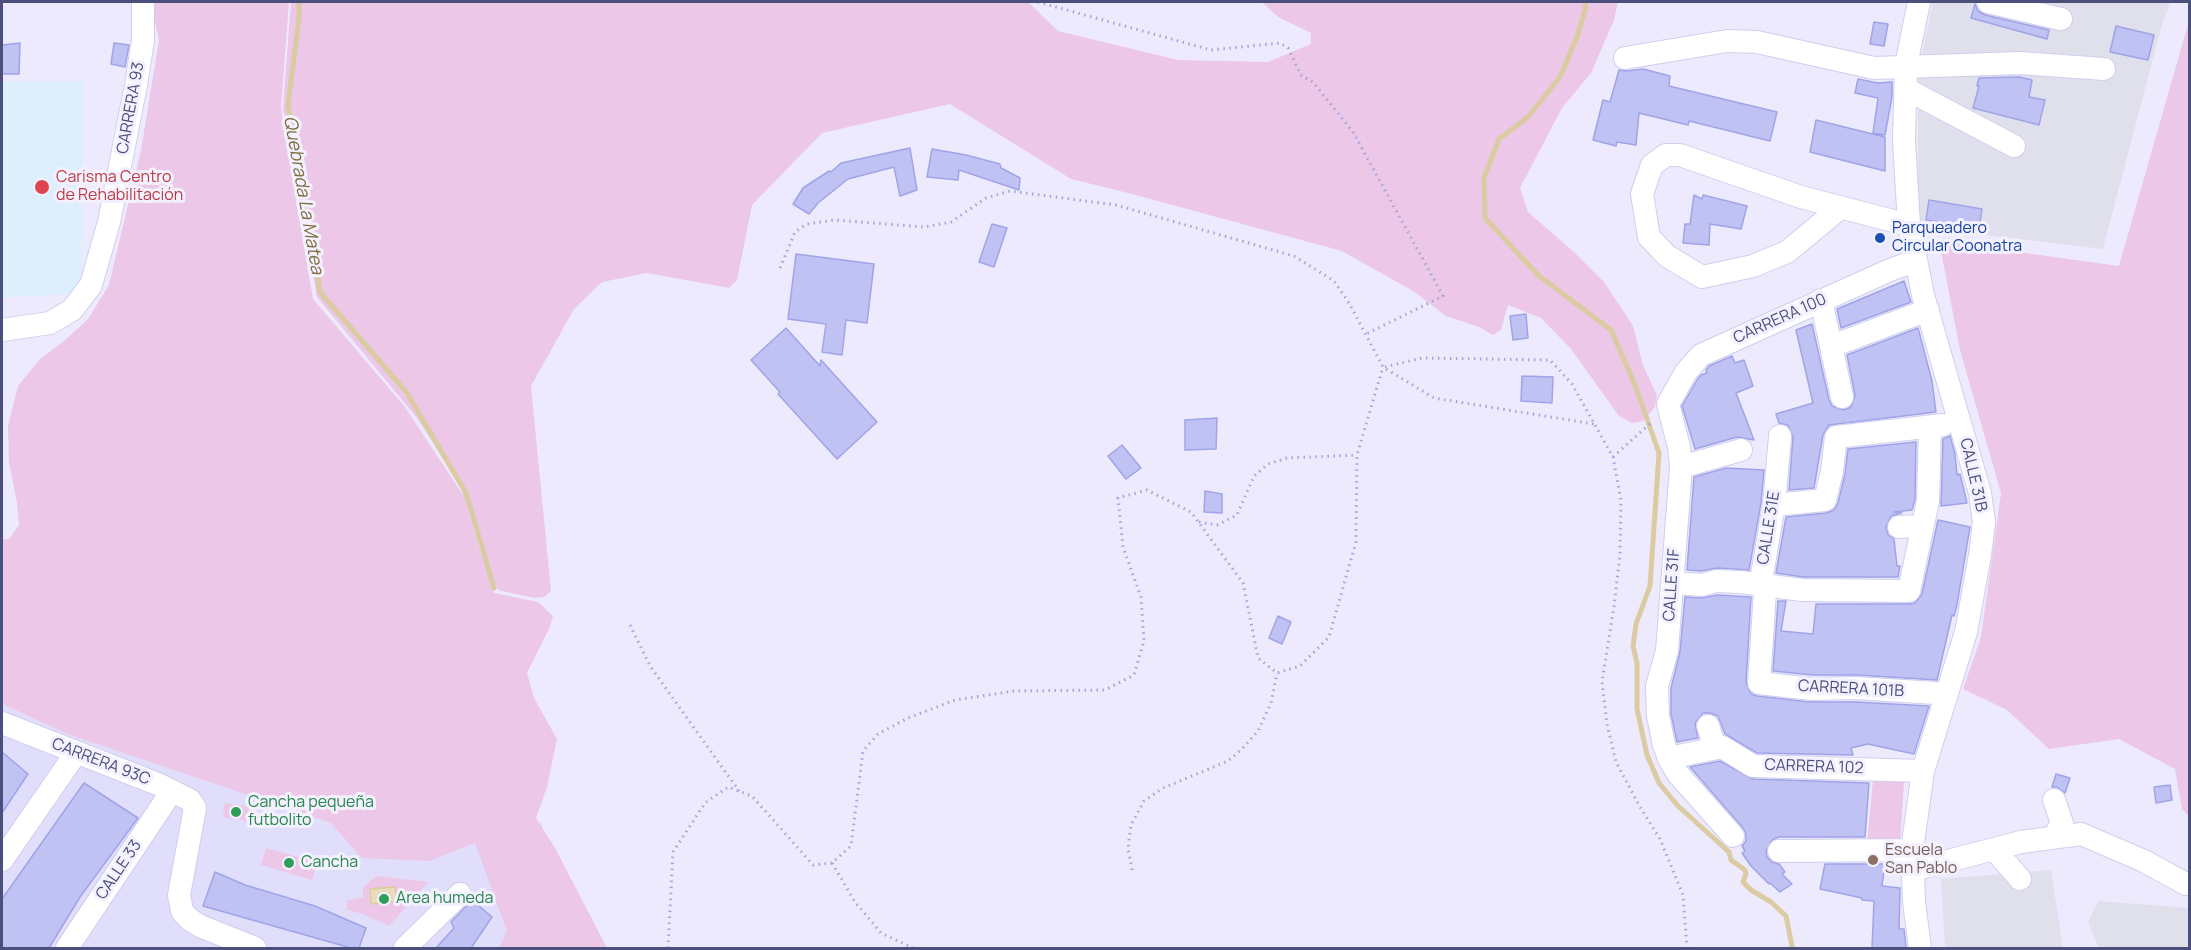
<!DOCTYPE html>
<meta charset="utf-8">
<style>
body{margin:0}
#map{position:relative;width:2191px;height:950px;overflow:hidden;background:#edeafd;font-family:Manrope,sans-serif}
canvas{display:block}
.frame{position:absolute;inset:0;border:3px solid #4b4f7b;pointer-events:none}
</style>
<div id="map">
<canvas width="2191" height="950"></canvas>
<div class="frame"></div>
</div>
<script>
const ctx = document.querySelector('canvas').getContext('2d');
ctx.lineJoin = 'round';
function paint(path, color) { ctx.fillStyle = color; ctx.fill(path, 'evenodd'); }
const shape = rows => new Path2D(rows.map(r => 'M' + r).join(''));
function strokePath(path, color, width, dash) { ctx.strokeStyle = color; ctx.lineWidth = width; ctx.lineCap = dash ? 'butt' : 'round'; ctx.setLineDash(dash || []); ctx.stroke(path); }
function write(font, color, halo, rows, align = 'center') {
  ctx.font = font + ' Manrope,sans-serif'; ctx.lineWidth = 6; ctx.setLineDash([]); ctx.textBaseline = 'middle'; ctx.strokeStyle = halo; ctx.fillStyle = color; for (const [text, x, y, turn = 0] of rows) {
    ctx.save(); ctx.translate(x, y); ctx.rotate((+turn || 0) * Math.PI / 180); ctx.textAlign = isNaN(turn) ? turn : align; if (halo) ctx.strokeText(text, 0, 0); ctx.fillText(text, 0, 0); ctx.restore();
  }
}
const residential = shape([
 [2,698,400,806,541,823,553,857,566,948,2,948]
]);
const industrial = shape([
 [1933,2,2171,2,2162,24,2103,249,1918,227,1918,74],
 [2051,870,2063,948,1945,948,1941,879],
 [2098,901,2189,908,2189,948,2099,948,2088,922]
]);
const medical = shape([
 [84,81,81,293,2,298,2,82]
]);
const green = shape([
 [151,2,289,2,281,108,313,299,405,407,463,495,461,487,417,418,317,297,283,108,291,2,1028,2,1058,31,1178,60,1268,62,1311,44,1311,33,1278,17,1262,2,1618,2,1614,20,1591,73,1562,108,1520,188,1528,212,1574,252,1604,282,1633,326,1643,365,1657,396,1655,407,1643,421,1632,423,1619,416,1571,349,1541,318,1508,305,1501,330,1493,335,1479,327,1446,316,1413,291,1342,251,1128,193,1071,179,950,104,822,133,752,205,737,280,729,288,647,273,602,282,574,309,531,386,551,591,544,597,534,598,498,590,488,571,464,499,494,593,538,602,553,616,549,629,527,673,534,698,557,739,547,787,536,818,555,848,607,948,499,948,507,931,475,843,429,861,362,858,331,823,70,735,2,704,2,539,9,539,19,525,17,503,9,462,8,426,18,386,40,359,64,341,88,319,109,285,141,150,159,40],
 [2189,21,2189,816,2182,809,2175,769,2119,739,2049,749,2007,710,1963,689,1981,637,2001,493,1960,350,1939,241,2119,266],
 [1873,780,1904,782,1900,846,1867,844],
 [225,803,249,807,247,821,223,817],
 [266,848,317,862,312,880,261,865],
 [376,876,428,882,389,926,363,914,347,910,347,901,363,897,363,888]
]);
const water = shape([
 [395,887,397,901,371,904,370,889,395,887]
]);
const stream = shape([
 [299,2,299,18,288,105,320,292,407,393,466,493,494,588],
 [1586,2,1585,10,1577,37,1560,77,1528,117,1499,139,1484,178,1485,218,1538,275,1611,330,1635,385,1659,453,1650,586,1636,624,1633,646,1637,663,1637,709,1647,755,1659,783,1678,806,1729,852,1731,860,1745,870,1746,874,1743,882,1751,890,1771,902,1786,916,1792,946,1791,948]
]);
const building = shape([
 [1975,4,1978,11,1985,15,2049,30,2047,39,1971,18,1975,4],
 [1874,22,1888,24,1884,46,1870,44,1874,22],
 [2116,26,2154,35,2148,60,2110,52,2116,26],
 [20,43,19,74,2,74,2,45,20,43],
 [114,43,129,45,125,67,111,64,114,43],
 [1643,69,1670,76,1669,86,1777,112,1770,141,1689,121,1688,125,1639,113,1636,145,1617,142,1616,146,1593,140,1603,100,1610,102,1619,70,1627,71,1643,69],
 [2019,77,2032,80,2029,97,2045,100,2039,125,1973,108,1979,86,1977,86,1979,78,2019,77],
 [1858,79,1878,83,1892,82,1892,97,1885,135,1873,133,1878,98,1855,93,1858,79],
 [1816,120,1885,137,1885,171,1810,152,1816,120],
 [910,148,917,190,900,196,894,167,848,179,818,203,809,214,793,204,803,188,829,171,831,172,841,163,910,148],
 [932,149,966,155,1000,164,1001,168,1020,178,1019,190,959,170,958,180,927,177,932,149],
 [1694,195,1702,199,1703,195,1747,206,1741,229,1710,224,1709,245,1683,243,1685,224,1690,224,1694,195],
 [1929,200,1982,209,1979,228,1926,220,1929,200],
 [992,224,1007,228,994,267,979,262,992,224],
 [796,254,874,264,867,323,846,320,842,355,822,352,826,324,788,319,796,254],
 [1904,281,1911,302,1841,328,1837,309,1904,281],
 [1526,314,1528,338,1513,340,1510,316,1526,314],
 [1812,324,1829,400,1832,406,1844,410,1851,407,1855,395,1847,355,1918,328,1932,381,1936,412,1829,425,1823,435,1814,488,1789,490,1793,437,1788,425,1779,423,1776,414,1813,403,1796,330,1812,324],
 [786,328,820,366,821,360,877,422,837,459,778,394,780,392,751,360,786,328],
 [1732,356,1735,363,1744,360,1753,386,1736,393,1754,440,1737,437,1695,449,1682,406,1697,380,1701,375,1707,373,1706,370,1709,366,1732,356],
 [1522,376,1553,377,1552,403,1521,401,1522,376],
 [1217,418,1216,449,1185,450,1185,420,1217,418],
 [1950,436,1955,454,1957,475,1960,474,1967,503,1941,506,1943,439,1950,436],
 [1916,442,1915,499,1912,510,1894,512,1902,513,1891,516,1886,527,1888,535,1894,539,1897,566,1900,566,1898,577,1803,577,1776,573,1786,517,1826,513,1834,510,1838,503,1845,474,1848,449,1916,442],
 [1122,445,1141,468,1126,479,1108,456,1122,445],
 [1726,468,1764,470,1761,503,1749,570,1717,568,1701,571,1687,570,1694,477,1726,468],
 [1205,491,1222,494,1222,513,1204,512,1205,491],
 [1938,520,1970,527,1957,605,1954,616,1952,615,1937,680,1857,675,1812,675,1773,671,1778,601,1786,601,1781,631,1813,634,1816,604,1909,604,1915,603,1922,594,1938,520],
 [1718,595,1751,597,1746,682,1751,694,1757,696,1810,702,1856,702,1929,706,1914,754,1868,744,1851,748,1853,755,1757,753,1725,734,1718,716,1710,713,1703,713,1695,723,1698,738,1677,742,1671,714,1671,688,1680,652,1685,597,1701,598,1718,595],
 [1278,616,1291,622,1282,644,1269,638,1278,616],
 [2,752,28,774,2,813,2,752],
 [1720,761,1753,779,1869,783,1865,837,1779,837,1772,840,1766,851,1767,857,1772,862,1779,864,1785,872,1782,874,1792,884,1780,892,1770,883,1769,884,1751,866,1742,853,1745,851,1742,846,1746,841,1746,834,1743,828,1690,767,1720,761],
 [2056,774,2070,778,2065,793,2057,787,2052,787,2056,774],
 [84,783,138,818,80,897,49,948,2,948,2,899,84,783],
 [2170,785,2172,800,2156,803,2154,787,2170,785],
 [1825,864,1885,864,1882,886,1900,888,1899,929,1904,929,1906,948,1872,948,1874,901,1862,900,1862,898,1820,889,1825,864],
 [215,872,245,885,315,906,366,928,359,948,351,948,203,906,215,872],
 [472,900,492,917,471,948,436,948,454,928,451,922,472,900]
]);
const path = shape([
 [1038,2,1211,50,1280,43,1288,48,1301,75,1313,82,1353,132,1443,296,1366,334],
 [780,268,795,232,807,224,835,220,924,227,951,222,986,198,1010,191,1116,205,1294,256,1334,281,1349,303,1383,367,1434,398,1594,424],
 [1385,367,1422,358,1550,360,1572,384,1613,457,1621,500,1620,554,1614,606,1602,682,1607,724,1616,762,1640,807,1660,839,1683,895,1687,948],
 [1613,457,1652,422],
 [1199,522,1217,525,1237,515,1254,476,1268,464,1287,458,1357,455],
 [630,625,650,666,739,791],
 [832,863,855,902,881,933,913,948],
 [1132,870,1128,848,1131,825,1144,801,1163,788,1228,761,1241,750,1258,731,1271,703,1277,673],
 [668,948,673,852,705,803,728,787,752,796,813,865,832,863,851,846,863,751,878,734,908,718,955,700,1014,691,1105,690,1134,675,1144,641,1141,597,1123,547,1118,498,1147,490,1191,512,1243,583,1258,658,1277,673,1300,666,1329,637,1356,542,1357,455,1383,367]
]);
const minor = shape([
 [1919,2,1906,65,1904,141,1909,225,1923,295,1980,493,1984,522,1980,555,1966,632,1923,771,1912,850,1914,902,1920,948],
 [1988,2,2061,19],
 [1625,58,1727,41,1757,42,1874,68,2020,63,2104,69],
 [1906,89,2014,146],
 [1840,208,1787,252,1753,266,1702,277,1667,256,1649,237,1642,194,1652,165,1666,155,1680,155,1801,197,1909,225],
 [1915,261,1890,270,1701,355,1686,372,1668,404,1679,447,1681,467,1667,651,1657,686,1658,716,1664,745,1669,758,1722,747,1753,766,1923,771],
 [1821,300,1842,397],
 [2,330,50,323,72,310,91,285,109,222,136,85,143,40,143,2],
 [1832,346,1928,310],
 [1780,436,1774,505,1761,581,1765,592,1759,683,1811,689,1856,688,1935,693],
 [1681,467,1741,450],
 [1774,505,1825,500,1832,471,1836,437,1943,425],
 [1899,527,1922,526],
 [1673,583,1702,585,1716,581,1740,582,1802,590,1909,591,1928,501,1930,428],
 [2,723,160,785,190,800,195,808,179,895,182,911,189,919,200,926,255,948],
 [1708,726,1714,745,1722,747],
 [1668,757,1678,774,1733,836],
 [2054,800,2062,823,2054,837],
 [1994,849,2020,879],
 [1779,851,1912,850],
 [2,860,76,753],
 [1913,870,2021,842,2081,834,2144,861,2186,884,2190,883],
 [67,948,172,791],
 [405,948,460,894]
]);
const markers = [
 [42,187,8,"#e0444e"],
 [1880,238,6,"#1a4fb4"],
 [236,812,6,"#2e9e5b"],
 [1873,860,6,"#8d6e63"],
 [289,863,6,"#2e9e5b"],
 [384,899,6,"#2e9e5b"]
];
const streetNames = [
 ["CARRERA 93",131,108,-80],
 ["CARRERA 100",1780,319,-24],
 ["CALLE 31B",1973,475,77],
 ["CALLE 31E",1769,528,-81],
 ["CALLE 31F",1672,585,-86],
 ["CARRERA 101B",1851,689,3],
 ["CARRERA 93C",101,762,21],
 ["CARRERA 102",1814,767,2],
 ["CALLE 33",119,870,-56]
];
const healthNames = [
 ["Carisma Centro",56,178],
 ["de Rehabilitación",56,196]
];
const transitNames = [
 ["Parqueadero",1892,229],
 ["Circular Coonatra",1892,247]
];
const leisureNames = [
 ["Cancha pequeña",248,803],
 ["futbolito",248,821],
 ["Cancha",301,863],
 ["Area humeda",396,899]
];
const educationNames = [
 ["Escuela",1885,851],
 ["San Pablo",1885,869]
];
const waterNames = [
 ["Quebrada La Matea",303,195,80]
];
paint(residential, '#e1defb');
paint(industrial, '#e0e0ed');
paint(medical, '#ddeefc');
paint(green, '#edc7e7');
paint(water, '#e9dcbc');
strokePath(water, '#dbcba2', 1.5);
strokePath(stream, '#dbcba2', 5);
paint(building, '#c0c2f4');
strokePath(building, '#9fa4e8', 1.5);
strokePath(minor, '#cfceee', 24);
strokePath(path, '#a2a5da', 3, [1.5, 4.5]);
strokePath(minor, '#fff', 22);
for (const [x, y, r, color] of markers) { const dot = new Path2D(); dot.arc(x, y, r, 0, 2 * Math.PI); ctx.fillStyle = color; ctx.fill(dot); strokePath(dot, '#f4f1ff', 2); }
write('16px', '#4b4f7b', '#f4f1ff', streetNames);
write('16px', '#be3a42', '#f4f1ff', healthNames, 'left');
write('16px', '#164399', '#f4f1ff', transitNames, 'left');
write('16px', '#27864d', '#f4f1ff', leisureNames, 'left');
write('16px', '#785e54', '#f4f1ff', educationNames, 'left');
write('italic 18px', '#806d3d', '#f4f1ff', waterNames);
</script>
